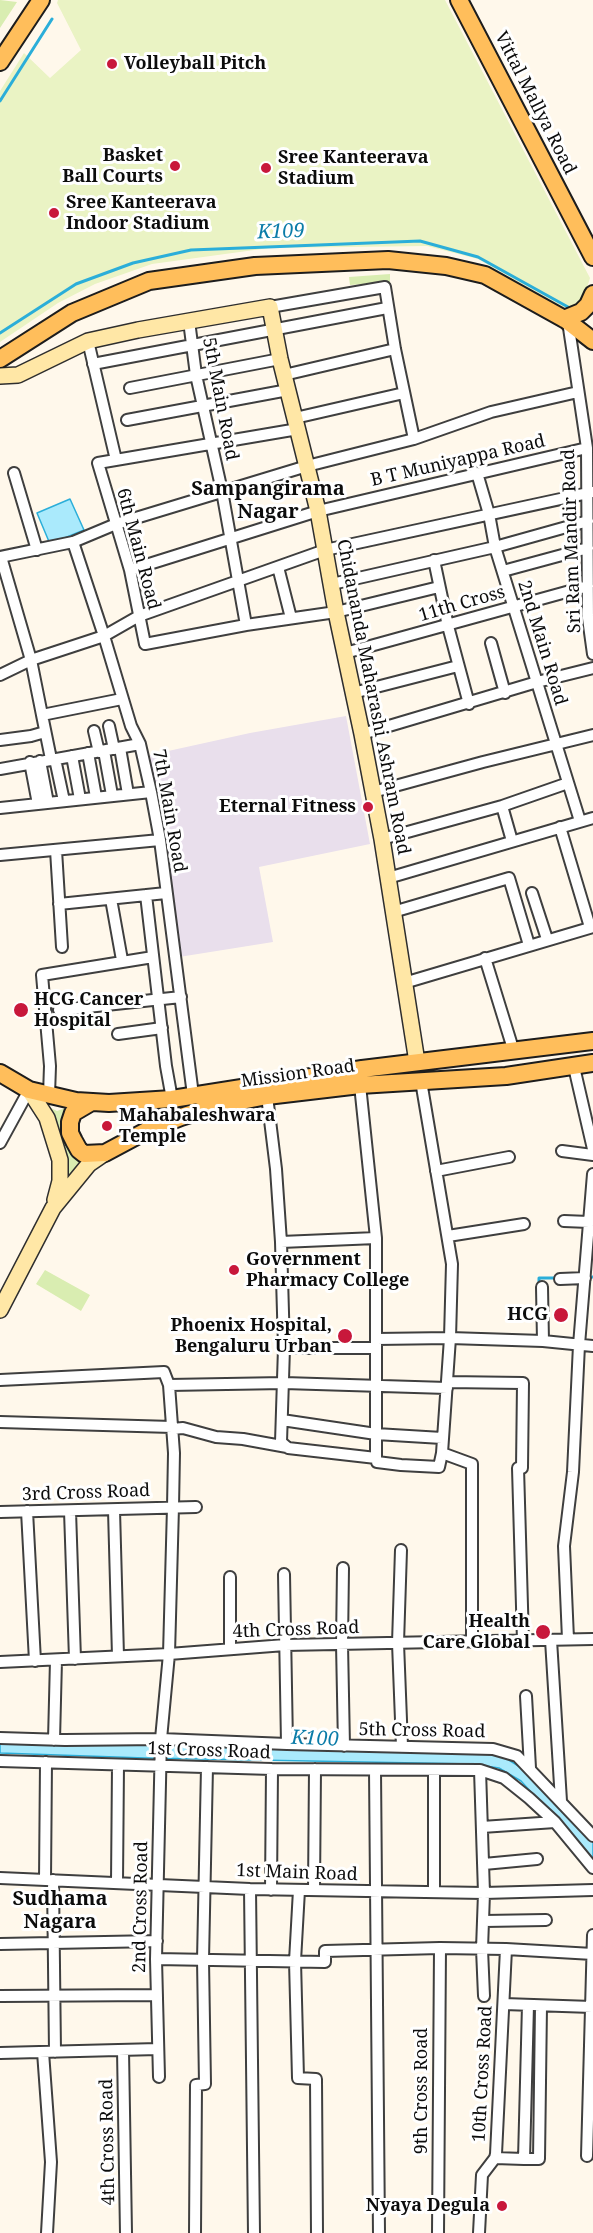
<!DOCTYPE html>
<style>
body{margin:0}
canvas{display:block;background:#fff8eb}
</style>
<canvas width="593" height="2233"></canvas>
<script>
const ctx = document.querySelector('canvas').getContext('2d');
ctx.lineJoin = 'round';
function paint(path, color) { ctx.fillStyle = color; ctx.fill(path, 'evenodd'); }
const shape = rows => new Path2D(rows.map(r => 'M' + r).join(''));
function strokePath(path, color, width, dash) { ctx.strokeStyle = color; ctx.lineWidth = width; ctx.lineCap = dash ? 'butt' : 'round'; ctx.setLineDash(dash || []); ctx.stroke(path); }
function write(font, color, halo, rows, align = 'center') {
  ctx.font = font + ' "Noto Serif",serif'; ctx.lineWidth = 6; ctx.setLineDash([]); ctx.textBaseline = 'middle'; ctx.strokeStyle = halo; ctx.fillStyle = color; for (const [text, x, y, turn = 0] of rows) {
    ctx.save(); ctx.translate(x, y); ctx.rotate((+turn || 0) * Math.PI / 180); ctx.textAlign = isNaN(turn) ? turn : align; if (halo) ctx.strokeText(text, 0, 0); ctx.fillText(text, 0, 0); ctx.restore();
  }
}
const industrial = shape([
 [346,716,370,844,259,867,273,942,179,957,150,755,250,733]
]);
const green = shape([
 [0,0,17,2,0,28],
 [390,274,390,282,350,285,349,277],
 [49,1107,57,1111,68,1107,86,1159,68,1179,68,1165,64,1147],
 [45,1270,90,1295,81,1311,36,1284]
]);
const pitch = shape([
 [58,0,445,0,590,278,582,304,567,308,563,307,478,259,427,246,269,248,152,264,95,284,58,303,0,342,0,91,24,53,50,78,81,50,57,3]
]);
const water = shape([
 [70,499,84,530,50,544,37,513,70,499],
 [0,1741,480,1751,504,1757,528,1772,593,1842,593,1860,521,1781,499,1768,473,1764,145,1758,0,1753,0,1741]
]);
const stream = shape([
 [0,101,52,19],
 [0,333,76,284,133,263,191,250,420,241,478,257,568,307],
 [592,1277,593,1277],
 [539,1285,539,1278,558,1278]
]);
const street = shape([
 [270,307,385,287,395,349,414,439],
 [189,321,196,375,222,491,246,625],
 [572,324,569,328,587,448,588,618,593,654],
 [88,341,116,460],
 [93,364,387,308],
 [284,375,395,349],
 [130,388,280,359],
 [295,418,404,393],
 [127,420,288,390],
 [298,429,98,463,130,570,145,644,246,625,336,612,439,587],
 [14,473,37,550],
 [477,473,489,514,495,547,580,821],
 [73,542,104,636,131,726,140,744,151,792,160,840,193,1095],
 [0,557,73,542,116,524,307,466,414,439,491,412,578,392],
 [1,557,31,660,42,715,122,699],
 [434,560,448,626,469,704],
 [278,567,291,618],
 [130,570,318,511,587,448],
 [503,571,588,548],
 [332,584,495,547,588,521],
 [491,643,505,693],
 [345,653,588,586],
 [0,675,31,660,104,636,139,616,325,550,593,492],
 [353,693,458,666],
 [42,715,51,759],
 [109,726,114,749],
 [94,731,99,752],
 [362,734,537,682,593,668],
 [0,740,31,736,45,732],
 [120,748,128,794],
 [104,751,112,795],
 [88,753,96,797],
 [72,756,80,799],
 [55,759,64,801],
 [40,761,48,803],
 [30,762,38,804],
 [0,769,140,744],
 [373,792,483,762,593,735],
 [502,806,512,841],
 [0,808,151,792],
 [560,827,590,927],
 [382,839,502,806,568,783],
 [56,850,62,947],
 [0,855,160,840],
 [388,878,593,818],
 [532,893,547,939],
 [146,895,166,1066,172,1099],
 [111,899,122,960],
 [59,904,166,893],
 [393,912,509,878,529,945],
 [485,958,514,1052],
 [404,983,593,927],
 [59,1010,181,997],
 [118,1034,162,1028],
 [574,1067,593,1149],
 [421,1081,452,1264,450,1338,442,1453,472,1464,472,1642],
 [360,1085,376,1238,376,1458],
 [49,1095,50,1066,42,975,153,957],
 [267,1096,276,1169,281,1242,284,1348,281,1442,288,1448,376,1458,377,1462,401,1465,439,1467,442,1453],
 [0,1143,29,1090],
 [562,1151,593,1155],
 [436,1171,509,1157],
 [564,1221,589,1222],
 [448,1236,524,1224],
 [281,1242,376,1238],
 [560,1279,585,1278],
 [542,1287,543,1341],
 [376,1339,450,1338,543,1341,593,1346],
 [284,1348,376,1348],
 [0,1380,164,1372,169,1385,174,1453,173,1507,169,1654,161,1739,156,1959,159,2077],
 [447,1382,523,1383,522,1468,518,1468,523,1641],
 [169,1385,284,1383,447,1388],
 [282,1420,376,1434,442,1438],
 [0,1422,172,1427],
 [172,1429,183,1428,216,1437,243,1439,287,1447],
 [114,1510,118,1656],
 [27,1511,35,1661],
 [70,1511,75,1659],
 [0,1512,196,1507],
 [401,1550,398,1643,402,1746],
 [343,1568,342,1644,344,1746],
 [284,1574,287,1744],
 [568,1639,564,1546,573,1472,579,1345,593,1174],
 [551,1640,561,1801],
 [230,1649,230,1577],
 [0,1662,169,1654,285,1645,593,1639],
 [526,1696,530,1768],
 [0,1738,65,1740,161,1739,287,1744,493,1749,517,1756,593,1836],
 [54,1740,56,1660],
 [0,1761,272,1769,480,1770,504,1778,529,1798,555,1822,593,1868],
 [375,1770,379,2233],
 [480,1770,484,1893,482,1949,484,1996],
 [482,1827,555,1822],
 [484,1864,537,1859],
 [0,1878,250,1889,484,1893,593,1890],
 [45,1880,46,1762],
 [53,1880,55,2052],
 [117,1882,118,1765],
 [250,1889,254,2233],
 [271,1890,272,1769],
 [299,1890,295,1961,298,2078,316,2079,317,2233],
 [314,1890,315,1769],
 [434,1892,434,1770],
 [484,1921,546,1920],
 [0,1944,157,1941],
 [156,1959,325,1962,325,1951,440,1948,506,1949,593,1954],
 [0,1996,157,1995],
 [504,2004,592,2007],
 [528,2005,524,2159,539,2159,541,2006],
 [123,2050,126,2233],
 [43,2052,51,2162,47,2233],
 [0,2053,158,2049],
 [587,2156,593,1935],
 [495,2158,524,2159],
 [195,2233,196,2085,205,2084,203,1960,207,1767],
 [438,2233,440,1948],
 [479,2233,482,2175,495,2158,496,2154,506,1949]
]);
const secondary = shape([
 [0,376,18,375,88,341,138,330,270,307,280,359,318,511,336,612,362,734,382,839,417,1062],
 [29,1090,47,1118,60,1160,60,1181,55,1200],
 [0,1310,53,1208,89,1164,105,1153]
]);
const primary = shape([
 [459,0,593,257],
 [0,62,41,0],
 [564,319,581,312,588,305,593,294],
 [0,359,72,313,149,281,255,266,388,260,446,266,485,275,566,320,593,341],
 [0,1073,29,1090,76,1101,109,1103,172,1099,362,1069,593,1041],
 [90,1103,73,1113,70,1122,70,1133,74,1141,79,1150,84,1154,105,1153,148,1130,181,1117,216,1106,267,1096,360,1085,506,1076,593,1063]
]);
const markers = [
 [112,64,6,"#c8183b"],
 [175,166,6,"#c8183b"],
 [266,168,6,"#c8183b"],
 [54,213,6,"#c8183b"],
 [368,807,6,"#c8183b"],
 [21,1010,8,"#c8183b"],
 [107,1126,6,"#c8183b"],
 [234,1270,6,"#c8183b"],
 [561,1315,8,"#c8183b"],
 [345,1336,8,"#c8183b"],
 [543,1632,8,"#c8183b"],
 [502,2206,6,"#c8183b"]
];
const poiNames = [
 ["Volleyball Pitch",124,64],
 ["Basket",163,156,"right"],
 ["Ball Courts",163,177,"right"],
 ["Sree Kanteerava",278,158],
 ["Stadium",278,179],
 ["Sree Kanteerava",66,203],
 ["Indoor Stadium",66,224],
 ["Eternal Fitness",356,807,"right"],
 ["HCG Cancer",34,1000],
 ["Hospital",34,1021],
 ["Mahabaleshwara",119,1116],
 ["Temple",119,1137],
 ["Government",246,1260],
 ["Pharmacy College",246,1281],
 ["HCG",548,1315,"right"],
 ["Phoenix Hospital,",332,1326,"right"],
 ["Bengaluru Urban",332,1347,"right"],
 ["Health",530,1622,"right"],
 ["Care Global",530,1643,"right"],
 ["Nyaya Degula",490,2206,"right"]
];
const streetNames = [
 ["Vittal Mallya Road",535,103,63],
 ["5th Main Road",220,399,79],
 ["B T Muniyappa Road",458,461,-13],
 ["Sri Ram Mandir Road",572,541,-92],
 ["6th Main Road",138,549,75],
 ["11th Cross",462,604,-16],
 ["2nd Main Road",542,643,73],
 ["Chidananda Maharashi Ashram Road",373,697,79],
 ["7th Main Road",169,811,80],
 ["Mission Road",298,1074,-8],
 ["3rd Cross Road",86,1493,-2],
 ["4th Cross Road",296,1630,-2],
 ["5th Cross Road",422,1731,1],
 ["1st Cross Road",209,1751,2],
 ["1st Main Road",297,1873,2],
 ["2nd Cross Road",141,1907,-89],
 ["10th Cross Road",483,2074,-87],
 ["9th Cross Road",422,2091,-90],
 ["4th Cross Road",108,2142,-91]
];
const waterNames = [
 ["K109",281,232,-2],
 ["K100",315,1739,2]
];
const neighbourhoodNames = [
 ["Sampangirama",268,489],
 ["Nagar",268,512],
 ["Sudhama",60,1899],
 ["Nagara",60,1922]
];
paint(industrial, '#e9dfec');
paint(green, '#d9edb1');
paint(pitch, '#eaf3c4');
paint(water, '#aaeafc');
strokePath(water, '#2baed9', 1.5);
strokePath(stream, '#2baed9', 3);
strokePath(street, '#3f3f3f', 14);
strokePath(secondary, '#2e2e2e', 18);
strokePath(primary, '#1d1d1d', 20);
strokePath(street, '#fff', 10);
strokePath(secondary, '#ffe7a6', 15);
strokePath(primary, '#ffbe5b', 16);
for (const [x, y, r, color] of markers) { const dot = new Path2D(); dot.arc(x, y, r, 0, 2 * Math.PI); ctx.fillStyle = color; ctx.fill(dot); strokePath(dot, '#fff', 2); }
write('bold 18px', '#0c0c0c', '#fff', poiNames, 'left');
write('18px', '#0c0c0c', '#fff', streetNames);
write('italic 20px', '#0b7ca8', '#fff', waterNames);
write('bold 20px', '#0c0c0c', '#fff', neighbourhoodNames);
</script>
